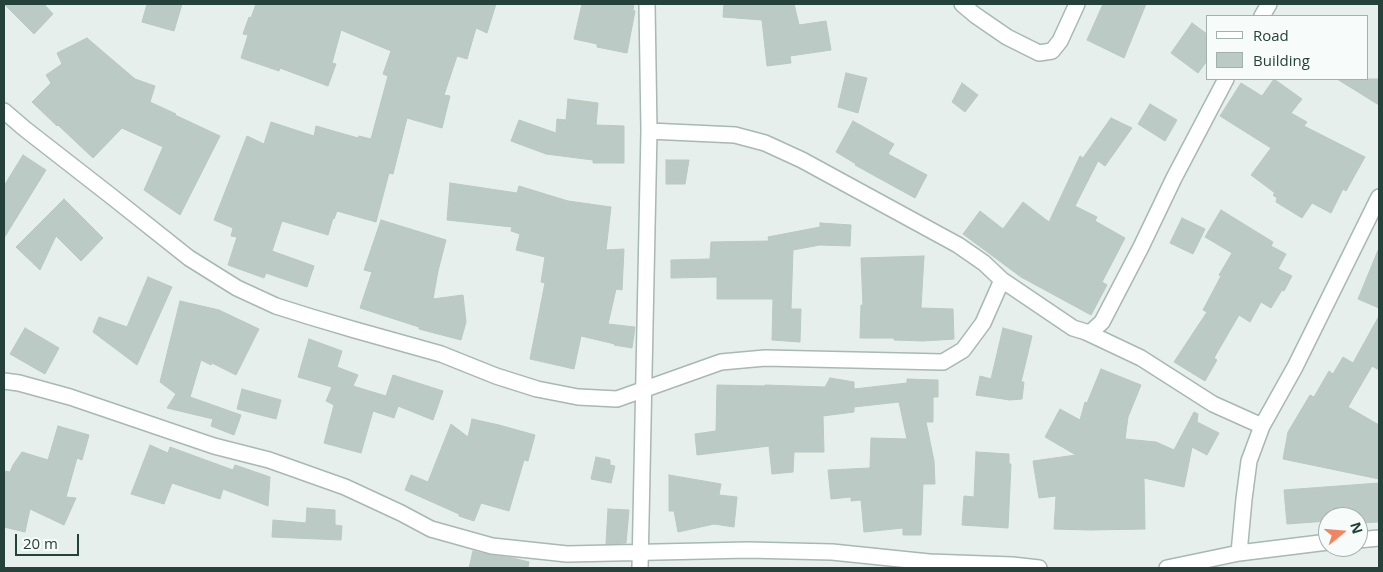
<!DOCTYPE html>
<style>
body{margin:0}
#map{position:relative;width:1383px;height:572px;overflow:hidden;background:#e6efeb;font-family:"Open Sans",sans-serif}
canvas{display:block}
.frame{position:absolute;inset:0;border:5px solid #24423a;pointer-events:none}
.legend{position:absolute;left:1206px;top:15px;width:162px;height:65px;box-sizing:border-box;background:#f7fbf9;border:1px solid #a3b1ad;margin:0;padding:6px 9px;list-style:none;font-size:15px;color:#24423a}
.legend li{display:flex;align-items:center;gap:10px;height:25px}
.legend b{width:25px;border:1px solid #a3b1ad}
.north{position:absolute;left:1318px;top:507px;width:50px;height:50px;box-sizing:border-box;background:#f7fbf9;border:1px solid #a3b1ad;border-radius:50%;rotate:73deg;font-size:14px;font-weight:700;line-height:20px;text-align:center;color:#24423a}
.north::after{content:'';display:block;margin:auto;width:18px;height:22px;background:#f4845f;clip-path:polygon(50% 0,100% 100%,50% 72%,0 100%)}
.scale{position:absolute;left:15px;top:534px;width:64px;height:22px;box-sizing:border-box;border:2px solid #24423a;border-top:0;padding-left:6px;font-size:15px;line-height:18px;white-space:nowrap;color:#24423a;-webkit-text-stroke:4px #f7fbf9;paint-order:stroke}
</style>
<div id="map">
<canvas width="1383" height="572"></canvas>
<div class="frame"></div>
<ul class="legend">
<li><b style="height:6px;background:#fff"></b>Road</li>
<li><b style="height:14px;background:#bbcac4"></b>Building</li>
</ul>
<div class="north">N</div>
<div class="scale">20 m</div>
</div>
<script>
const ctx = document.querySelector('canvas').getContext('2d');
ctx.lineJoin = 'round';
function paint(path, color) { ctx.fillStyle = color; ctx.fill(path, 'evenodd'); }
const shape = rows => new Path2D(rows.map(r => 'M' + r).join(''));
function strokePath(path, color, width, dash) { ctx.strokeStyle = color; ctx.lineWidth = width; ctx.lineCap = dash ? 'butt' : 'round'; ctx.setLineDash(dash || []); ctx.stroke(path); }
const building = shape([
 [4,4,44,4,53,14,34,34,4,4],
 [147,4,182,4,174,31,142,22,147,4],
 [256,4,496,4,487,33,476,28,467,59,457,56,444,95,450,96,442,128,407,118,393,174,389,173,376,222,337,211,334,219,333,218,328,235,282,221,272,251,314,266,307,287,266,273,264,278,228,265,237,237,231,236,233,228,214,220,247,136,264,144,271,122,314,136,316,126,358,138,359,136,371,139,388,76,383,74,391,51,341,30,332,63,336,64,328,86,280,68,279,71,241,58,248,35,243,34,249,17,251,18,256,4],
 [582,4,634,4,633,10,635,11,627,53,597,47,597,44,574,39,582,4],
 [724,4,794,4,799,25,826,21,831,50,790,56,791,63,767,66,762,20,723,17,724,4],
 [1103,4,1146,4,1124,58,1087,40,1103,4],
 [1192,23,1207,34,1207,61,1198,73,1171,53,1192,23],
 [87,38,135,79,155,86,150,102,176,114,175,115,220,136,180,215,144,190,163,147,122,128,93,158,58,125,57,126,32,102,51,83,46,75,62,64,57,53,87,38],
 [846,73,867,78,858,113,838,107,846,73],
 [1274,79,1302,99,1291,113,1307,122,1304,126,1365,157,1346,191,1343,189,1331,213,1312,203,1302,218,1276,202,1277,198,1273,195,1275,193,1251,175,1271,148,1220,116,1241,83,1262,96,1274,79],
 [1337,79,1379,79,1379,105,1337,79],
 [962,83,978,95,965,112,952,102,962,83],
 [568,99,598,103,596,125,624,126,624,163,593,163,593,160,546,154,511,141,519,120,556,133,557,119,566,120,568,99],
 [1150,104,1177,120,1165,141,1138,124,1150,104],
 [1111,118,1132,128,1105,166,1098,161,1075,206,1097,217,1095,221,1125,238,1102,282,1107,285,1091,315,1021,277,963,234,980,211,1003,229,1023,202,1049,222,1080,156,1083,158,1111,118],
 [853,121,894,144,888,154,927,175,915,198,855,165,856,164,836,152,853,121],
 [23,155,46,170,4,238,4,186,23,155],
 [666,160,689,160,685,184,666,184,666,160],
 [450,183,517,193,519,186,568,201,611,207,606,250,624,249,622,290,616,289,608,324,635,327,632,348,614,345,615,344,581,336,574,369,530,359,545,283,541,282,545,257,516,250,520,234,511,231,512,227,447,220,450,183],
 [64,199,103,238,81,261,56,236,40,270,16,247,64,199],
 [1221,210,1273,242,1271,246,1286,254,1278,269,1292,276,1284,291,1282,290,1271,308,1261,302,1250,322,1239,315,1214,358,1217,360,1205,381,1174,362,1207,312,1203,310,1221,276,1219,275,1232,253,1205,237,1221,210],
 [1182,218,1205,229,1193,254,1170,243,1182,218],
 [381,220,446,240,438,271,433,299,463,295,466,322,461,340,419,329,419,327,360,308,372,272,364,270,381,220],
 [820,223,851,225,850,246,820,245,793,250,791,309,801,309,800,342,772,340,773,299,717,299,717,277,671,278,671,260,710,259,711,242,769,241,768,237,820,227,820,223],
 [1379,248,1379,308,1358,299,1379,248],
 [924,256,921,308,953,309,954,339,923,341,894,340,894,338,860,338,861,305,863,305,861,258,924,256],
 [148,277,172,287,137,365,93,332,99,317,127,327,148,277],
 [180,301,219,310,259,329,236,375,212,363,211,365,201,360,190,397,241,415,234,435,211,426,213,419,167,408,176,394,160,382,180,301],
 [1379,316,1379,370,1372,366,1348,407,1379,425,1379,479,1283,459,1288,432,1310,395,1314,397,1329,371,1333,374,1343,357,1353,363,1379,316],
 [25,328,59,348,45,374,10,354,25,328],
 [1003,328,1032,336,1021,382,1024,382,1022,399,1010,400,976,395,980,376,991,379,1003,328],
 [309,339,342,351,337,367,358,375,353,386,386,396,393,375,443,391,433,420,398,406,394,418,373,411,361,453,324,443,334,405,326,401,332,387,298,377,309,339],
 [1101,369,1141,385,1128,417,1125,439,1156,442,1174,450,1194,412,1198,414,1197,422,1219,433,1207,455,1192,447,1184,487,1144,478,1145,529,1090,530,1054,529,1056,496,1039,498,1033,461,1076,455,1045,437,1060,409,1080,420,1085,402,1087,403,1101,369],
 [830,378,854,382,854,389,907,383,907,379,938,380,938,397,933,397,933,422,926,422,934,461,935,484,923,484,921,535,903,535,903,528,864,532,861,500,851,501,851,497,831,499,828,470,870,468,871,438,907,439,899,402,854,407,854,412,823,416,824,452,794,452,793,472,772,474,769,446,697,455,695,434,716,431,717,385,765,386,765,385,825,387,830,378],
 [242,389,281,400,276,419,237,409,242,389],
 [472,419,499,425,535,435,528,461,524,460,509,511,481,503,474,521,459,516,459,514,405,490,411,475,428,482,451,424,468,437,472,419],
 [58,426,89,435,82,460,77,458,66,497,76,498,64,525,30,509,25,532,4,527,4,471,10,472,13,465,22,452,48,460,58,426],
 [150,445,168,453,170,447,233,470,235,465,270,477,268,506,223,489,220,499,172,483,164,504,131,494,150,445],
 [976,452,1009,454,1009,464,1011,464,1008,528,962,525,964,496,974,497,976,452],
 [596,457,610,460,610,465,615,466,611,483,591,479,596,457],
 [669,475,721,484,719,495,737,497,734,527,714,524,678,532,674,511,669,511,669,475],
 [1379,483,1379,522,1358,523,1358,517,1328,517,1328,521,1287,524,1284,490,1379,483],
 [307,508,335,510,335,525,342,526,341,540,272,537,273,520,306,523,307,508],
 [608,509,629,510,626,543,606,544,608,509],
 [473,551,490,555,513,558,529,562,528,568,469,568,473,551]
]);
const minor = shape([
 [962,4,975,15,1007,37,1039,53,1052,51,1060,41,1077,4],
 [1262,16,1269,4],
 [4,111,25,129,111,196,189,258,237,288,276,306,311,317,355,330,441,354,496,376,537,389,578,397,617,399,721,362,765,358,943,362,963,350,983,323,1002,280],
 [649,131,735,135,765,143,802,160,958,245,984,263,1002,280,1073,328,1086,332,1141,358,1213,404,1262,426],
 [1086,332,1091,332,1102,322,1141,247,1174,178,1226,79],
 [4,381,19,383,70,397,214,446,269,460,345,487,401,513,431,529,492,546,567,554,748,550,832,552,929,562,1012,565,1039,568],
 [1358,540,1379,538],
 [1239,553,1244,499,1249,461,1262,426,1295,367,1379,197],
 [640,568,649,131,647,4],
 [1167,568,1239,553,1328,542]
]);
paint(building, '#bbcac4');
strokePath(building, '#b8c9c2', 1);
strokePath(minor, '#a8b8b2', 18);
strokePath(minor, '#fff', 15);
</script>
